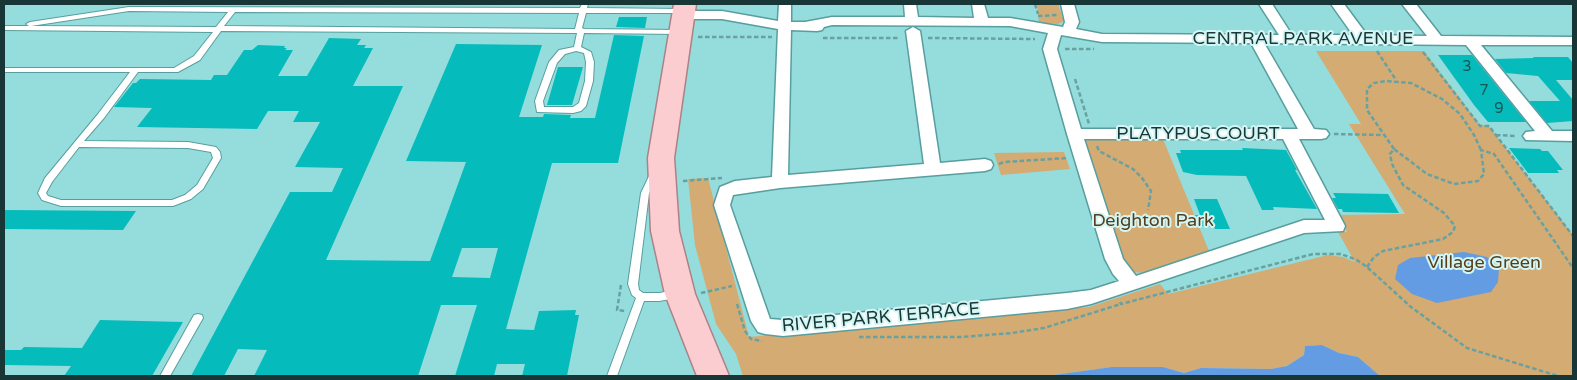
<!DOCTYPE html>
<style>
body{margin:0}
#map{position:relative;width:1577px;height:380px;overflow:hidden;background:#95dcdc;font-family:"Varela Round",sans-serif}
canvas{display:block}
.frame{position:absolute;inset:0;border:5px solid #193636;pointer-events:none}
</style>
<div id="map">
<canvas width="1577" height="380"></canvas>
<div class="frame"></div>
</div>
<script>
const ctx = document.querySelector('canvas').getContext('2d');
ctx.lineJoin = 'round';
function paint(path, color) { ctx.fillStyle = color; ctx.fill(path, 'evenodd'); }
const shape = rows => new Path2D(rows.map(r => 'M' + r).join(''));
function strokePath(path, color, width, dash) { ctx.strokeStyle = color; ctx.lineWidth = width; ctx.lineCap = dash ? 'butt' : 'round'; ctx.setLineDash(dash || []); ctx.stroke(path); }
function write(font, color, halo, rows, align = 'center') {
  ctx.font = font + ' "Varela Round",sans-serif'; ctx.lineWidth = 4; ctx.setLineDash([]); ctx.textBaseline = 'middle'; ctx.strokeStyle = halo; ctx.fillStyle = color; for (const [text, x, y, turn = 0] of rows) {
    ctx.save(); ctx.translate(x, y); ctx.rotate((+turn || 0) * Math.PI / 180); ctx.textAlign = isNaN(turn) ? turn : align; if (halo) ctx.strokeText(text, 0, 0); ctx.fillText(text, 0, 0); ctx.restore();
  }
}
const green = shape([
 [1037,4,1058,4,1064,21,1058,24,1039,23],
 [1316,51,1424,51,1480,125,1488,125,1573,235,1573,376,1380,376,1358,357,1339,353,1322,345,1305,346,1304,355,1287,366,1271,369,1201,368,1184,373,1163,367,1112,367,1047,376,743,376,736,354,716,324,695,245,688,179,708,178,749,337,1089,307,1160,284,1168,294,1328,255,1343,257,1355,262,1338,232,1347,232,1338,215,1405,214,1349,124,1361,124],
 [1082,139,1163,139,1209,251,1146,273,1132,272,1123,261],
 [1064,152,1070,169,1001,175,994,153]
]);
const water = shape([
 [1464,252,1487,257,1499,268,1498,282,1491,292,1437,303,1412,294,1395,279,1398,265,1410,258],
 [1322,345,1339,353,1358,357,1380,376,1047,376,1112,367,1163,367,1184,373,1201,368,1271,369,1287,366,1304,355,1305,346]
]);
const building = shape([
 [619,17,647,17,645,28,616,27],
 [614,35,644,36,618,163,552,163,506,329,534,330,539,311,576,310,575,315,579,315,567,376,522,376,525,364,497,364,494,376,455,376,477,305,441,305,418,376,254,376,267,350,238,349,224,376,191,376,290,192,332,192,343,168,295,167,320,122,293,122,299,111,268,111,257,129,137,127,152,108,114,107,133,83,136,83,140,79,211,80,214,75,227,75,244,50,252,50,258,45,285,46,284,48,287,48,285,50,293,50,278,76,307,76,329,38,361,39,357,45,366,45,364,48,373,48,353,86,403,86,326,260,430,261,466,162,406,161,456,44,542,45,519,117,543,117,544,114,571,115,570,118,595,118],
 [462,248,498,248,490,278,452,277],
 [1438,55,1472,55,1526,122,1488,122,1474,105],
 [1533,57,1568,57,1573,63,1573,80,1556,80,1573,100,1573,121,1547,123,1529,101,1560,101,1538,76,1506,73,1495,59,1534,58],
 [558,67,583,67,572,105,547,105],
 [1242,148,1286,150,1297,170,1295,170,1317,209,1273,207,1274,210,1262,210,1246,176,1197,175,1183,172,1176,153,1181,153,1180,150,1243,150],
 [1509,148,1540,149,1542,151,1548,151,1563,170,1557,170,1559,173,1528,173],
 [1333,193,1388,194,1399,213,1343,212,1342,209,1338,209,1332,198,1336,198],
 [1194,199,1217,199,1230,229,1215,229,1214,227,1200,226,1195,215,1200,215],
 [4,210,136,211,123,230,4,229],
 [100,320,183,322,152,376,64,376,71,366,4,365,4,350,21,350,24,347,82,348]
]);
const path = shape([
 [1035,4,1038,14],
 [1038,16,1057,15],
 [698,37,772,37],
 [823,38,900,38],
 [928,38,1035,39],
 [1065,49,1094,49],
 [1377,51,1396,80],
 [1423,52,1480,126,1489,126,1573,236],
 [1075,79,1089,124],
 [1334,134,1382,135],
 [1496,135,1517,136],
 [1097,146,1099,151,1133,169,1142,178,1151,191,1148,210],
 [1394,149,1367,110,1367,89,1374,83,1386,81,1411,83,1442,99,1460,114,1474,135,1481,150],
 [999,164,1004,162,1068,158],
 [683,181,722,178],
 [1367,267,1374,257,1383,251,1443,239,1453,232,1455,226,1444,213,1403,185,1392,164,1390,154,1394,149,1427,174,1454,184,1478,181,1484,174,1481,150,1494,154,1573,268],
 [621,285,617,310,625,311],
 [701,293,732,286],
 [1120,302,1121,304,1313,254,1341,254,1357,260,1367,267,1411,307,1467,348,1558,376],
 [737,304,745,331,751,339,762,341],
 [859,337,962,337,1012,333,1044,328,1121,304]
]);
const lane = shape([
 [582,4,588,4,587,8,683,9,687,11,683,13,586,13,582,28,584,29,680,30,684,32,680,34,584,33,581,47,591,52,594,62,593,81,586,106,581,111,573,113,537,112,535,101,549,62,559,50,574,47,577,33,221,31,200,60,178,72,138,72,104,118,84,141,188,142,216,147,220,152,221,158,203,189,191,199,173,206,61,206,42,200,38,193,45,178,98,114,130,72,4,72,4,68,174,68,194,56,213,32,4,30,4,26,29,26,26,24,30,22,129,7,580,8,582,4],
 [129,11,228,12,216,27,31,26,129,11],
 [235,12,579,13,575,29,224,26,235,12],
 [576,51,584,53,586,62,585,81,579,103,573,107,544,107,543,101,557,63,565,54,576,51],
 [79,147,188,148,211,152,213,158,197,185,185,195,172,200,61,200,48,196,46,193,52,182,79,147],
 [654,171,658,174,649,193,638,284,639,290,643,293,659,293,677,290,680,291,682,294,680,297,677,298,659,301,644,301,617,376,607,376,636,298,632,295,628,284,641,193,651,172,654,171],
 [198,314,202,315,203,318,170,376,160,376,194,315,198,314]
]);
const street = shape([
 [779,4,791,4,791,22,805,22,832,17,905,17,904,4,916,4,918,17,974,18,972,4,984,4,988,18,1010,18,1063,27,1065,22,1061,4,1074,4,1079,22,1076,29,1102,34,1279,35,1259,4,1272,4,1292,35,1353,35,1331,4,1344,4,1367,35,1427,36,1402,4,1416,4,1441,36,1573,37,1573,45,1481,45,1552,131,1573,131,1573,141,1526,140,1523,136,1526,132,1535,131,1466,45,1264,43,1314,129,1326,130,1329,134,1326,138,1321,139,1299,139,1345,226,1343,231,1304,233,1091,304,1067,309,783,336,765,334,758,332,751,321,714,205,720,187,735,181,772,177,778,29,722,19,683,19,676,15,683,11,722,11,778,21,779,4],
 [832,25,1010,26,1048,33,1043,49,1067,134,1105,259,1113,274,1119,281,1091,290,1067,293,783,320,770,319,730,205,733,195,780,188,985,171,991,169,993,165,991,161,985,159,940,163,920,31,913,27,906,31,924,164,788,175,791,30,817,31,822,30,824,27,832,25],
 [1061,35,1102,42,1251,43,1298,129,1081,129,1057,49,1061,35],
 [1084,139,1283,139,1325,220,1304,220,1136,276,1123,259,1084,139]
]);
const primary = shape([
 [674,4,696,4,674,158,679,231,695,294,729,376,697,376,665,294,651,231,648,158,674,4]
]);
const numberNames = [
 ["3",1467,67],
 ["7",1484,91],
 ["9",1499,109]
];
const streetNames = [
 ["CENTRAL PARK AVENUE",1303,39],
 ["PLATYPUS COURT",1198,134],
 ["RIVER PARK TERRACE",881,318,-5]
];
const parkNames = [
 ["Deighton Park",1153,221],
 ["Village Green",1484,263]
];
paint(green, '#d4ab72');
paint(water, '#649ce3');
paint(building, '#05bbbb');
strokePath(lane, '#589e9e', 2);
strokePath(street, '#589e9e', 3);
strokePath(primary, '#ab8285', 3);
strokePath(path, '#69a1a1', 2.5, [4.5, 2.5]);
paint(lane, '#fff');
paint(street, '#fff');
paint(primary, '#fbcdd0');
write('15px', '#145757', null, numberNames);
write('18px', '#193636', '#d3f6f5', streetNames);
write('18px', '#563e1a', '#d3f6f5', parkNames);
</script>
